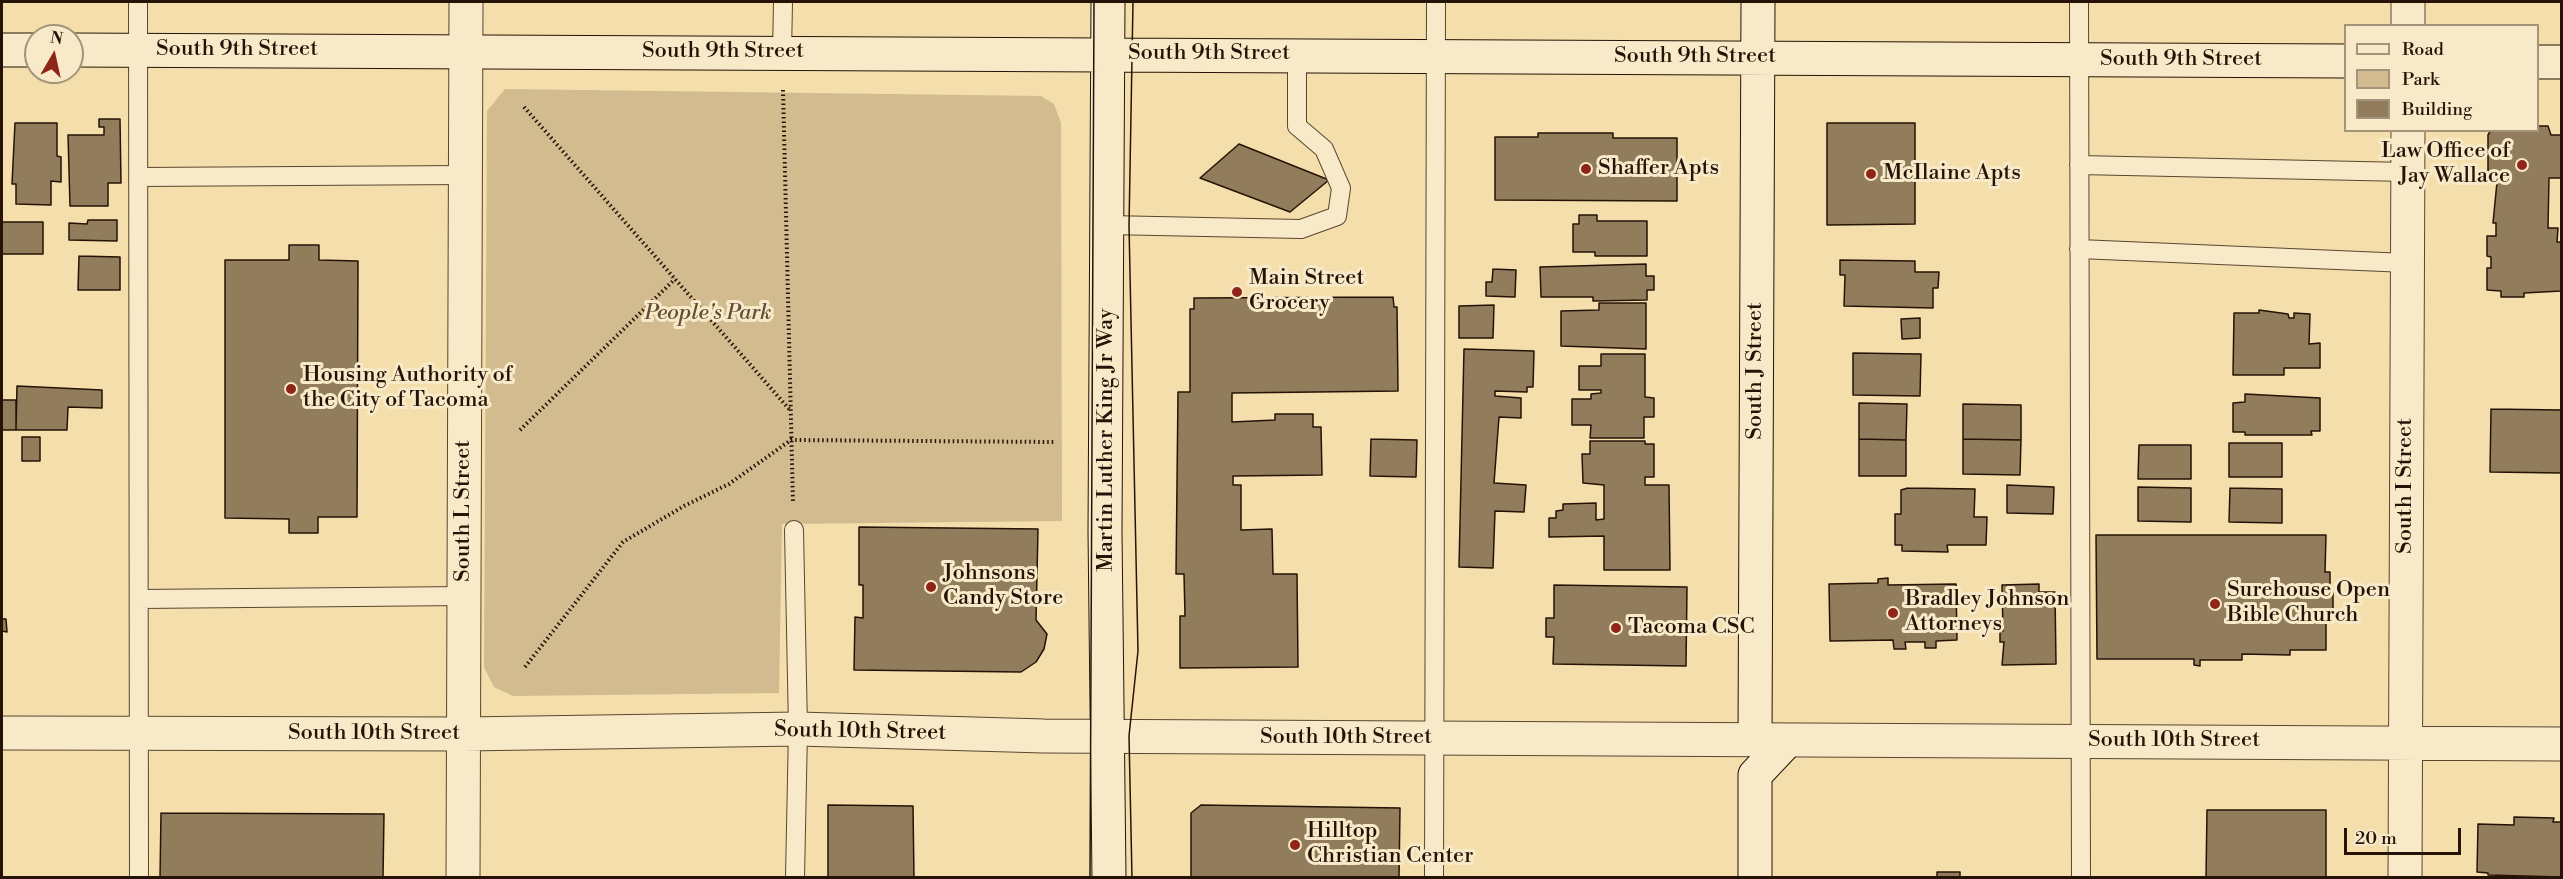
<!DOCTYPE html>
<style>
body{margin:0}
#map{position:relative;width:2563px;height:879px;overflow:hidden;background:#f4deab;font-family:"Libre Bodoni",serif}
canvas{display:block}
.frame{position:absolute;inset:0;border:3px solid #251307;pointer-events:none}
.legend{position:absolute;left:2344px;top:24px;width:195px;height:108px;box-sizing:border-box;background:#f8eac8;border:2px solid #a4947b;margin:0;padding:8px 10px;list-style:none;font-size:18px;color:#251307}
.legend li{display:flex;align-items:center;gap:12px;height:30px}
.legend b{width:30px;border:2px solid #a4947b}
.north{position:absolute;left:24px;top:24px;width:60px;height:60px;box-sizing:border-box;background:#f8eac8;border:2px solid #a4947b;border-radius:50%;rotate:9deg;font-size:16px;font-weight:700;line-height:24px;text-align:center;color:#251307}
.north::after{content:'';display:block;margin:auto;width:21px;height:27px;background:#8f2418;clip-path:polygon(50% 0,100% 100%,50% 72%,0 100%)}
.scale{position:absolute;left:2344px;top:828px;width:117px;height:27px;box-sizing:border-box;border:3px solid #251307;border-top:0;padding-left:8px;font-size:18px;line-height:21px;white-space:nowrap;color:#251307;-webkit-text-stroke:4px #f8eac8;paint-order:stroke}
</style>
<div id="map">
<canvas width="2563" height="879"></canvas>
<div class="frame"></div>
<ul class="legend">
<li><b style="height:8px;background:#f8eac8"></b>Road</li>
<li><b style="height:16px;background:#d1bb8f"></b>Park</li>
<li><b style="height:16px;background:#917d5c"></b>Building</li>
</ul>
<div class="north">N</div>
<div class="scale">20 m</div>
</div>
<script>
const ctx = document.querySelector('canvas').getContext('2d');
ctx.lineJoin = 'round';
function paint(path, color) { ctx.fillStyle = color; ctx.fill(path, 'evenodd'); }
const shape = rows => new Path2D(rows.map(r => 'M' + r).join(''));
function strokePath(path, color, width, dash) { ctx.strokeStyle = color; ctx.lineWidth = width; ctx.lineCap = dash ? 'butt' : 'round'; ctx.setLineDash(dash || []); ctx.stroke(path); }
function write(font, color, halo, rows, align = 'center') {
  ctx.font = font + ' "Libre Bodoni",serif'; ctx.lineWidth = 6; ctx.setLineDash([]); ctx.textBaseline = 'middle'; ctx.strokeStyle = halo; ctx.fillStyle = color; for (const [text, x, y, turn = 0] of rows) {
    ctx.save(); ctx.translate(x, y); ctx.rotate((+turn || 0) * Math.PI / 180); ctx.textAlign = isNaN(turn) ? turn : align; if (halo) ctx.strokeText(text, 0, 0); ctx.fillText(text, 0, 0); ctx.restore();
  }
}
const green = shape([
 [505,89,1041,96,1054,104,1061,123,1062,521,782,524,779,693,513,696,494,687,484,667,487,111]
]);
const building = shape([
 [99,119,120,119,121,183,108,183,108,206,70,206,68,135,104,135,104,127,99,127,99,119],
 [15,123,57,123,57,156,61,157,61,182,51,181,51,205,16,204,16,184,12,184,15,123],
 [1827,123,1915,123,1915,224,1827,225,1827,123],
 [2538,126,2548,126,2551,135,2562,135,2562,178,2549,178,2548,228,2558,228,2557,242,2562,242,2561,291,2524,293,2524,297,2501,297,2501,291,2487,290,2487,268,2491,268,2491,257,2487,256,2487,236,2496,236,2496,223,2493,223,2497,182,2488,182,2488,135,2491,130,2538,130,2538,126],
 [1538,133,1613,133,1613,138,1677,138,1677,201,1495,200,1495,137,1538,137,1538,133],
 [1239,144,1329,180,1290,212,1200,178,1239,144],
 [1579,215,1597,215,1597,221,1647,221,1647,256,1595,256,1595,252,1573,252,1573,224,1579,224,1579,215],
 [88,220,117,220,117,241,69,240,69,223,87,224,88,220],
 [2,222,43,222,43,254,2,254,2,222],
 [289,245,319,245,319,260,358,261,357,517,318,517,318,533,289,533,289,519,225,518,225,260,289,260,289,245],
 [79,256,120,257,120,290,78,290,79,256],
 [1840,260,1915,261,1915,272,1939,272,1938,288,1933,288,1933,308,1844,306,1845,275,1840,275,1840,260],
 [1646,264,1646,276,1654,276,1654,290,1647,290,1647,300,1593,301,1593,297,1541,297,1540,267,1646,264],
 [1493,269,1516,270,1515,297,1486,296,1486,282,1492,282,1493,269],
 [1393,297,1394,307,1397,307,1398,391,1232,393,1232,422,1275,420,1275,414,1313,414,1313,427,1321,427,1322,475,1233,476,1233,485,1241,485,1241,530,1272,529,1273,574,1297,574,1298,667,1180,668,1180,616,1185,616,1184,574,1176,574,1178,392,1190,392,1190,309,1194,309,1194,298,1393,297],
 [1599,303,1646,303,1646,349,1561,346,1561,311,1599,310,1599,303],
 [1494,305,1493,338,1459,338,1459,306,1494,305],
 [2259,310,2288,314,2289,318,2294,318,2294,313,2310,314,2309,344,2320,343,2320,368,2284,368,2284,375,2233,375,2234,313,2259,313,2259,310],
 [1920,318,1920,338,1902,339,1901,319,1920,318],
 [1464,349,1534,351,1533,387,1527,387,1527,392,1495,391,1495,396,1521,398,1521,418,1499,417,1494,483,1526,485,1524,512,1495,511,1493,568,1459,567,1464,349],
 [1853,353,1921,354,1920,396,1853,395,1853,353],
 [1601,354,1645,354,1645,397,1654,398,1654,417,1644,417,1644,438,1590,438,1591,425,1572,425,1572,399,1591,399,1591,394,1601,393,1601,390,1579,390,1579,366,1601,366,1601,354],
 [17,386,102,390,102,408,68,407,67,430,16,430,17,386],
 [2245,394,2320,398,2320,431,2311,431,2312,435,2245,435,2245,432,2233,432,2233,403,2245,402,2245,394],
 [2,400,16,400,16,430,2,430,2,400],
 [1859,403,1907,404,1906,440,1859,439,1859,403],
 [1963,404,2021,405,2021,440,1963,439,1963,404],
 [2491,409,2562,410,2562,473,2490,472,2491,409],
 [22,437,40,437,40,461,22,461,22,437],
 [1371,439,1417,440,1416,477,1370,476,1371,439],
 [1859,439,1906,440,1906,476,1859,476,1859,439],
 [1963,439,2021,440,2020,475,1963,474,1963,439],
 [1590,441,1645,441,1645,444,1654,444,1654,477,1645,477,1645,485,1669,485,1670,570,1604,570,1604,536,1549,537,1549,518,1556,518,1556,511,1563,510,1563,504,1596,503,1596,520,1604,519,1604,485,1583,483,1582,454,1590,454,1590,441],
 [2229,443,2282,443,2282,477,2229,477,2229,443],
 [2139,445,2191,445,2191,479,2138,479,2139,445],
 [2007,485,2054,487,2053,514,2007,513,2007,485],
 [2138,487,2191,488,2191,522,2138,521,2138,487],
 [1908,488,1975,489,1974,517,1987,517,1986,545,1947,545,1948,552,1902,551,1902,545,1895,545,1895,514,1901,514,1901,490,1908,488],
 [2230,488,2282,489,2282,523,2229,522,2230,488],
 [859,527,1038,529,1036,620,1047,634,1044,649,1036,662,1021,672,854,670,855,617,863,618,863,585,859,585,859,527],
 [2096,535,2326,535,2325,572,2330,572,2330,592,2333,593,2333,616,2326,617,2326,650,2290,650,2290,655,2242,654,2242,660,2200,660,2200,666,2194,665,2194,659,2097,659,2096,535],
 [1888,578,1888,585,1956,584,1957,640,1936,641,1936,648,1925,648,1925,642,1905,642,1906,649,1894,649,1893,640,1830,641,1829,584,1878,583,1878,579,1888,578],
 [2039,584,2039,592,2055,592,2056,664,2002,665,2004,642,2000,642,2000,631,2003,631,2002,585,2039,584],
 [1554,585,1687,587,1686,666,1553,664,1554,637,1546,637,1546,618,1554,618,1554,585],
 [2,619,6,619,7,632,2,631,2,640,2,619],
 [828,805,913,806,914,878,828,878,828,805],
 [1201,805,1400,808,1399,878,1191,878,1191,813,1201,805],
 [2207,810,2326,810,2326,878,2206,878,2207,810],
 [161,813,384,814,383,878,160,878,161,813],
 [2514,817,2554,818,2553,822,2562,822,2562,877,2488,875,2488,873,2477,872,2478,824,2514,825,2514,817],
 [1937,872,1960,872,1960,878,1937,878,1937,872]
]);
const path = shape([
 [783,90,793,503],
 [524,107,790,410],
 [520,430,675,279],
 [525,667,623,542,684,506,729,484,791,440,1054,442]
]);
const lane = shape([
 [138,2,139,878],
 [2079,2,2081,878],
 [782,53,783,2],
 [2079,165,2407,172],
 [138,177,465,175],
 [1108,225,1301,229,1337,216,1341,188,1324,149,1297,126,1297,55],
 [2079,249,2407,263],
 [794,530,798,729,795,878],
 [139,599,464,596],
 [1434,878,1436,2]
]);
const street = shape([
 [2408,2,2408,26],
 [2,733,464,734,798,729,1044,736,2562,744],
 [463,878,466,2],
 [2405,878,2408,130]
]);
const secondary = shape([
 [1108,2,1105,531,1109,878],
 [2,50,36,50],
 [72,50,2346,61],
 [2538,62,2562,62],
 [1755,740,1758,2],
 [1755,878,1755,775,1787,741]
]);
const tram = shape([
 [1090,878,1094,2],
 [1132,878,1129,736,1138,651,1129,226,1133,2]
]);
const markers = [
 [2522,165,6,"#8f2418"],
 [1586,169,6,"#8f2418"],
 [1871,174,6,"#8f2418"],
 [1237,292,6,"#8f2418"],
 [291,389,6,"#8f2418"],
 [931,587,6,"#8f2418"],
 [2215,604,6,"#8f2418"],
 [1893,613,6,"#8f2418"],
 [1616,628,6,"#8f2418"],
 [1295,845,6,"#8f2418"]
];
const streetNames = [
 ["South 9th Street",237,50],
 ["South 9th Street",723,52],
 ["South 9th Street",1209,54],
 ["South 9th Street",1695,57],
 ["South 9th Street",2181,60],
 ["South J Street",1756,371,-90],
 ["Martin Luther King Jr Way",1107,440,-90],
 ["South I Street",2406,486,-90],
 ["South L Street",464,511,-90],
 ["South 10th Street",860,732,1],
 ["South 10th Street",374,734],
 ["South 10th Street",1346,738],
 ["South 10th Street",2174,741]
];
const poiNames = [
 ["Law Office of",2510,152,"right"],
 ["Jay Wallace",2510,177,"right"],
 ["Shaffer Apts",1598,169],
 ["McIlaine Apts",1883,174],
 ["Main Street",1249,279],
 ["Grocery",1249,304],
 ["Housing Authority of",303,376],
 ["the City of Tacoma",303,401],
 ["Johnsons",943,574],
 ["Candy Store",943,599],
 ["Surehouse Open",2227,591],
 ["Bible Church",2227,616],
 ["Bradley Johnson",1905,600],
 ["Attorneys",1905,625],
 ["Tacoma CSC",1628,628],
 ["Hilltop",1307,832],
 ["Christian Center",1307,857]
];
const parkNames = [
 ["People's Park",708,314]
];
paint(green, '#d1bb8f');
paint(building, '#917d5c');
strokePath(building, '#251307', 1.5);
strokePath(lane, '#594630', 20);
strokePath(street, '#594630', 35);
strokePath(secondary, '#251307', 35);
strokePath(path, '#251307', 4, [1.5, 3]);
strokePath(lane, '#f8eac8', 18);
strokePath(street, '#f8eac8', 33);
strokePath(secondary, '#f8eac8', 33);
strokePath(tram, '#251307', 1.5);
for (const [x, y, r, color] of markers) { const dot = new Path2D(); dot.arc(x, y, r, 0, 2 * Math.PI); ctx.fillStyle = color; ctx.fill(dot); strokePath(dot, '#f8eac8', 2); }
write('22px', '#251307', '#f8eac8', streetNames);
write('22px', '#251307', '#f8eac8', poiNames, 'left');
write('italic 22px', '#614e37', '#f8eac8', parkNames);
</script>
